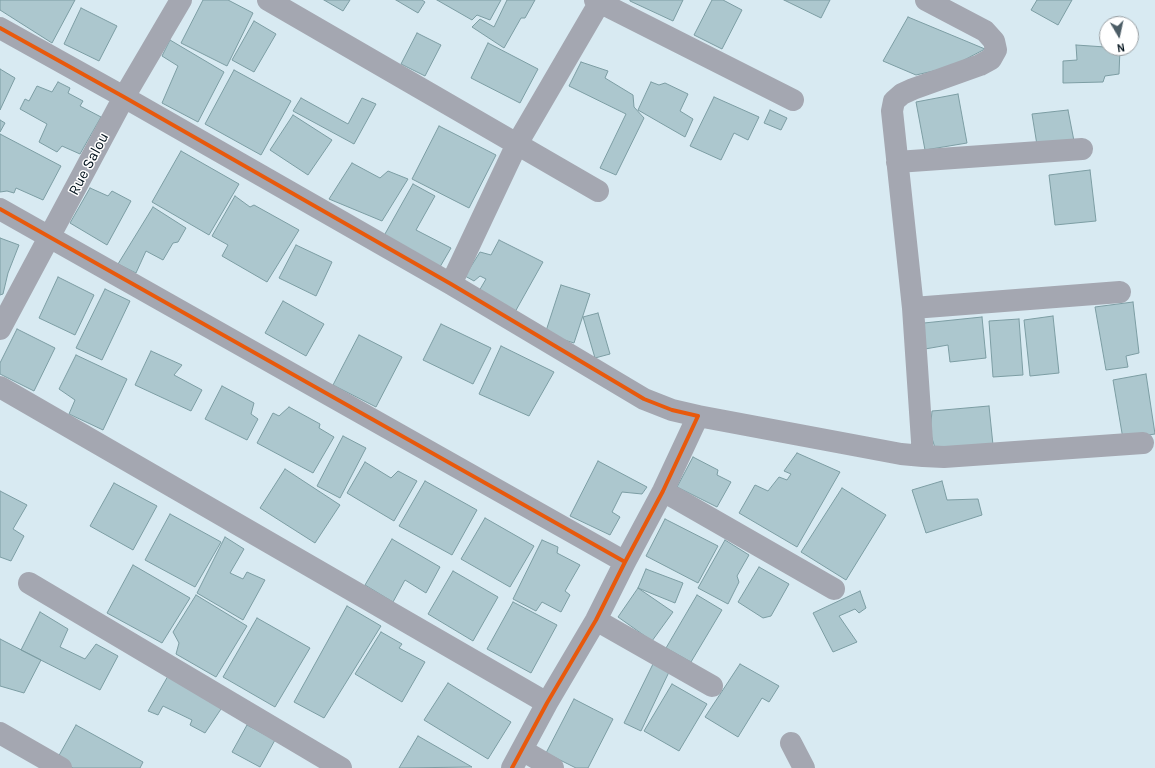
<!DOCTYPE html>
<style>
body{margin:0}
#map{position:relative;width:1155px;height:768px;overflow:hidden;background:#d8eaf2;font-family:Karla,sans-serif}
canvas{display:block}
.north{position:absolute;left:1099px;top:16px;width:40px;height:40px;box-sizing:border-box;background:#fff;border:1px solid #99a0a4;border-radius:50%;rotate:171deg;font-size:11px;font-weight:700;line-height:16px;text-align:center;color:#00111b}
.north::after{content:'';display:block;margin:auto;width:14px;height:18px;background:#4c5d66;clip-path:polygon(50% 0,100% 100%,50% 72%,0 100%)}
</style>
<div id="map">
<canvas width="1155" height="768"></canvas>
<div class="north">N</div>
</div>
<script>
const ctx = document.querySelector('canvas').getContext('2d');
ctx.lineJoin = 'round';
function paint(path, color) { ctx.fillStyle = color; ctx.fill(path, 'evenodd'); }
const shape = rows => new Path2D(rows.map(r => 'M' + r).join(''));
function strokePath(path, color, width, dash) { ctx.strokeStyle = color; ctx.lineWidth = width; ctx.lineCap = dash ? 'butt' : 'round'; ctx.setLineDash(dash || []); ctx.stroke(path); }
function write(font, color, halo, rows, align = 'center') {
  ctx.font = font + ' Karla,sans-serif'; ctx.lineWidth = 3; ctx.setLineDash([]); ctx.textBaseline = 'middle'; ctx.strokeStyle = halo; ctx.fillStyle = color; for (const [text, x, y, turn = 0] of rows) {
    ctx.save(); ctx.translate(x, y); ctx.rotate((+turn || 0) * Math.PI / 180); ctx.textAlign = isNaN(turn) ? turn : align; if (halo) ctx.strokeText(text, 0, 0); ctx.fillText(text, 0, 0); ctx.restore();
  }
}
const building = shape([
 [0,0,75,0,52,43,0,10,0,0],
 [203,0,228,0,253,13,227,66,181,43,203,0],
 [324,0,350,0,343,11,324,0],
 [396,0,422,0,425,2,418,13,396,0],
 [437,0,501,0,490,20,477,15,472,20,437,0],
 [507,0,535,0,525,18,521,18,504,48,472,27,480,19,494,27,507,0],
 [630,0,683,0,673,21,630,1,630,0],
 [712,0,723,0,742,10,722,49,694,35,712,0],
 [784,0,830,0,821,18,784,0],
 [1037,0,1072,0,1058,25,1031,10,1037,0],
 [81,8,117,26,99,61,64,44,81,8],
 [908,17,985,49,951,67,916,75,883,61,908,17],
 [254,21,276,34,254,72,232,60,254,21],
 [417,33,441,45,425,76,401,64,417,33],
 [170,40,224,72,198,122,162,103,178,66,162,56,170,40],
 [488,43,538,69,520,103,471,78,488,43],
 [1076,45,1120,48,1119,74,1105,76,1103,82,1063,83,1063,61,1077,60,1076,45],
 [581,62,608,71,605,78,633,95,634,107,644,118,616,175,600,168,626,114,569,86,581,62],
 [0,69,15,78,0,110,0,69],
 [234,70,291,101,261,155,205,124,234,70],
 [58,82,70,88,68,93,83,101,80,106,101,117,80,154,62,146,57,152,39,142,47,124,20,109,25,99,29,101,37,86,52,92,58,82],
 [651,82,659,85,665,83,688,94,680,111,693,119,685,137,638,110,651,82],
 [958,94,967,143,925,150,916,102,958,94],
 [714,97,759,117,748,140,734,133,721,160,690,146,714,97],
 [301,98,348,124,362,98,376,104,354,144,293,111,301,98],
 [770,110,787,118,781,130,764,123,770,110],
 [1068,110,1074,141,1037,145,1032,114,1068,110],
 [293,115,332,140,308,175,270,150,293,115],
 [0,120,5,123,0,132,0,120],
 [439,126,496,155,469,208,412,179,439,126],
 [0,134,61,166,43,200,16,188,14,193,7,191,0,192,0,134],
 [181,151,239,184,209,235,152,202,181,151],
 [352,163,380,178,388,171,408,179,382,221,329,199,352,163],
 [1090,170,1096,221,1055,225,1049,175,1090,170],
 [413,184,435,196,416,230,451,248,437,272,381,241,413,184],
 [90,188,108,196,112,191,131,201,107,245,70,223,90,188],
 [235,196,250,207,254,205,299,230,267,282,222,256,228,245,212,236,235,196],
 [153,207,186,228,178,242,173,243,163,260,146,251,136,273,118,264,153,207],
 [0,238,19,245,8,273,3,294,0,295,0,238],
 [499,240,543,262,515,312,479,291,486,279,480,276,474,281,465,276,480,252,491,255,499,240],
 [296,245,332,262,316,296,279,278,296,245],
 [58,277,94,295,75,335,39,318,58,277],
 [561,285,590,294,574,343,545,334,561,285],
 [105,289,130,301,102,360,76,348,105,289],
 [283,301,324,324,306,356,265,333,283,301],
 [1133,302,1139,353,1126,356,1128,367,1106,370,1095,307,1133,302],
 [598,313,610,354,595,358,583,317,598,313],
 [1053,316,1059,373,1030,376,1024,320,1053,316],
 [982,317,986,358,950,362,948,345,925,349,924,323,982,317],
 [1019,319,1023,375,993,377,989,321,1019,319],
 [441,324,491,348,473,384,423,360,441,324],
 [17,329,55,348,34,391,0,374,0,363,17,329],
 [359,335,402,357,376,407,333,385,359,335],
 [501,346,554,372,529,416,479,394,501,346],
 [151,351,182,365,174,375,202,390,191,411,135,385,151,351],
 [76,355,127,379,103,430,69,414,75,400,59,389,76,355],
 [1146,374,1155,434,1123,439,1113,380,1146,374],
 [222,386,254,403,251,414,258,419,247,440,205,419,222,386],
 [989,406,993,445,936,451,930,432,932,411,989,406],
 [289,407,320,424,319,428,334,437,313,473,257,443,273,413,279,416,289,407],
 [343,436,366,448,340,498,317,486,343,436],
 [797,453,840,472,797,547,739,513,755,485,768,491,779,477,787,480,791,474,784,471,797,453],
 [693,457,718,470,717,475,731,482,717,507,677,487,693,457],
 [598,461,647,487,642,494,622,492,612,512,620,517,610,535,570,516,598,461],
 [365,462,391,478,398,471,417,481,394,521,347,493,365,462],
 [285,469,340,505,315,543,260,508,285,469],
 [425,481,477,510,452,555,399,526,425,481],
 [942,481,947,500,978,499,982,515,926,533,912,490,942,481],
 [114,483,157,506,133,550,90,526,114,483],
 [842,488,886,515,846,580,801,552,842,488],
 [0,491,27,505,13,529,24,536,11,561,0,557,0,491],
 [170,514,221,542,195,587,145,560,170,514],
 [485,518,534,546,510,587,461,559,485,518],
 [665,519,718,546,698,583,646,556,665,519],
 [225,537,244,549,230,573,243,579,247,572,265,580,243,620,197,593,225,537],
 [392,539,440,567,426,593,405,580,393,602,365,585,392,539],
 [542,540,558,547,557,553,580,565,565,591,570,595,561,612,542,602,536,611,513,599,542,540],
 [725,540,749,555,737,576,739,582,728,604,698,588,725,540],
 [133,565,190,598,162,643,107,613,133,565],
 [759,567,789,584,771,616,763,618,738,602,759,567],
 [646,569,683,583,675,603,638,588,646,569],
 [453,571,498,597,473,641,428,614,453,571],
 [638,588,673,612,652,641,618,617,638,588],
 [860,591,866,608,859,613,855,609,839,616,857,642,833,652,813,613,860,591],
 [196,595,247,626,216,677,176,654,179,643,173,632,196,595],
 [697,595,722,610,691,662,666,648,697,595],
 [513,602,557,625,531,673,487,649,513,602],
 [347,606,381,626,324,718,294,702,347,606],
 [40,612,68,629,60,647,85,659,96,644,118,656,100,690,21,650,40,612],
 [257,618,310,648,275,707,223,677,257,618],
 [381,632,402,644,399,648,425,662,402,702,355,674,381,632],
 [0,639,41,660,24,693,0,686,0,639],
 [653,664,669,672,641,731,624,723,653,664],
 [740,664,779,686,769,702,762,698,738,737,705,717,740,664],
 [168,676,223,706,205,733,190,725,192,720,163,706,158,715,148,711,168,676],
 [448,683,511,722,488,759,424,720,448,683],
 [672,684,707,704,679,751,644,731,672,684],
 [574,699,613,719,588,768,576,768,546,753,574,699],
 [76,725,143,762,140,768,73,768,57,759,76,725],
 [247,725,275,740,260,767,232,752,247,725],
 [418,736,472,767,399,768,418,736]
]);
const minor = shape([
 [268,0,598,191],
 [595,0,793,100],
 [0,28,124,97,451,284,644,399,672,410,698,416,663,491,625,562,596,620,547,703,512,768],
 [897,162,1082,149],
 [0,209,625,562],
 [451,284,517,144,601,0],
 [913,308,1120,292],
 [0,329,124,97,181,0],
 [0,387,547,703],
 [698,416,901,454,923,456,944,457,1143,443],
 [923,456,913,308,892,111,894,101,902,94,913,89,980,65,991,59,996,50,994,41,985,31,926,0],
 [663,491,834,589],
 [29,583,341,768],
 [596,620,712,686],
 [0,733,61,768],
 [791,743,804,768],
 [522,750,553,768]
]);
const cycleway = shape([
 [0,28,124,97,451,284,644,399,672,410,698,416,663,491,625,562,596,620,547,703,512,768],
 [0,209,625,562]
]);
const streetNames = [
 ["Rue Salou",89,164,-62]
];
paint(building, '#acc7ce');
strokePath(building, '#7c9da3', 1);
strokePath(minor, '#a4a7b1', 22);
strokePath(cycleway, '#e8590c', 4);
write('15px', '#00111b', '#fff', streetNames);
</script>
